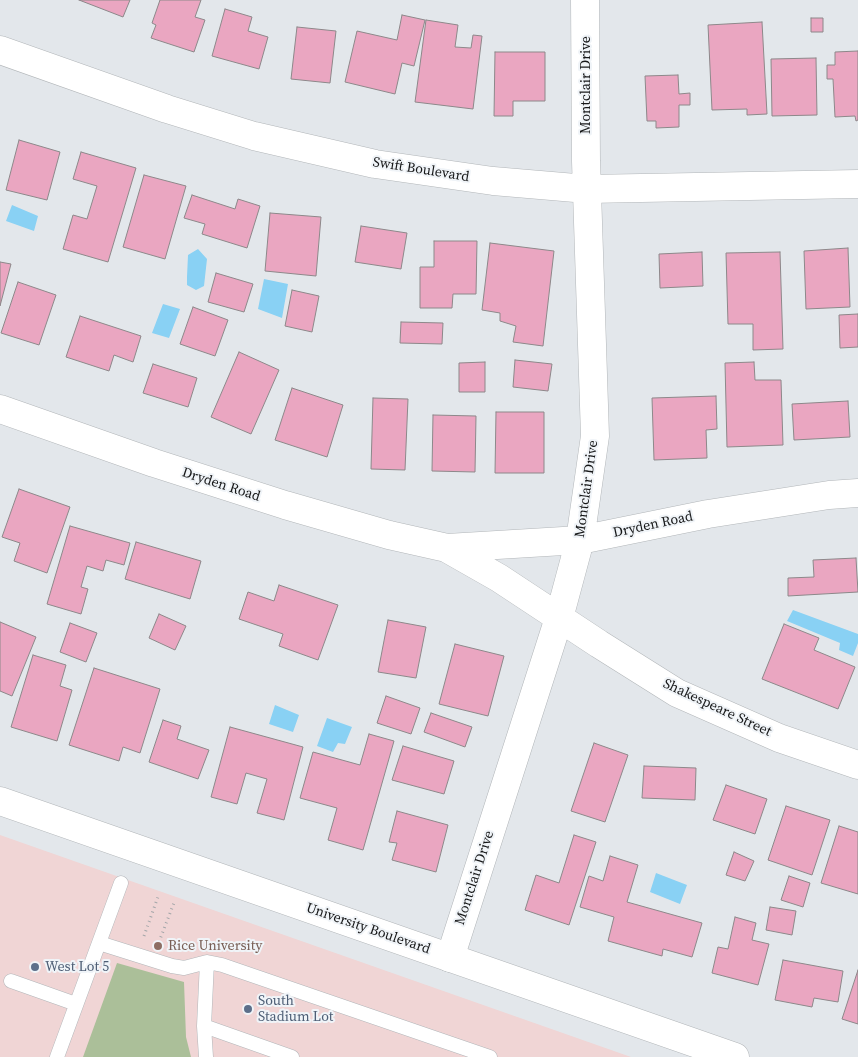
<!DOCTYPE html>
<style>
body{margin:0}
canvas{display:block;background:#e3e7eb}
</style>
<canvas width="858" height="1057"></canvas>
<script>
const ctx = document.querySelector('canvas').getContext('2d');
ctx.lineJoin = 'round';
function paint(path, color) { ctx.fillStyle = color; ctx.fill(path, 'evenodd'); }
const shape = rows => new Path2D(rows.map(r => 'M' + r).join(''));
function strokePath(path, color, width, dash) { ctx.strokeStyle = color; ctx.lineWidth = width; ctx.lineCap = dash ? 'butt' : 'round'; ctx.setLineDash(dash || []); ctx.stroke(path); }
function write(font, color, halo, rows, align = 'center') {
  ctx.font = font + ' "Source Serif 4",serif'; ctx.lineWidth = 4; ctx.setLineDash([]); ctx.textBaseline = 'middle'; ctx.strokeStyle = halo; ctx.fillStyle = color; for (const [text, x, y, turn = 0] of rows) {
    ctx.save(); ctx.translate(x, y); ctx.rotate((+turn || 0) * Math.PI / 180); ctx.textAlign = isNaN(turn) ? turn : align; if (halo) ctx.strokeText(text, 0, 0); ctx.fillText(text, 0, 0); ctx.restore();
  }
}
const education = shape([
 [0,835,631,1057,0,1057]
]);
const green = shape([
 [117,963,184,982,186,1037,191,1057,83,1057]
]);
const water = shape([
 [12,205,38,216,34,231,6,221],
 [198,249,207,259,204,286,196,290,187,285,187,277,188,255],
 [264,279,288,284,282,318,258,309],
 [163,304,180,309,169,338,152,333],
 [793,610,858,634,858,643,853,656,839,650,840,643,787,621],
 [275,705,299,715,293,732,269,724],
 [327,718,352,727,345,744,338,743,333,752,317,746],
 [656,873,687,885,680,904,650,892]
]);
const building = shape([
 [79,0,130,0,123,17,79,0],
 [160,0,201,0,195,17,205,20,194,52,151,38,156,25,152,23,160,0],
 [225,9,252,17,248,31,268,37,259,69,212,56,225,9],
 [402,15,425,20,414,66,402,63,395,94,345,82,357,31,397,40,402,15],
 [811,18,823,18,823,32,811,32,811,18],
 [426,20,458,25,455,47,471,48,473,35,482,36,473,109,415,102,426,20],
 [762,22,767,114,747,115,747,109,712,110,708,25,762,22],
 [297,27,336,31,330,83,291,79,297,27],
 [858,51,858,120,856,121,855,116,835,117,833,79,827,79,827,65,835,65,835,52,858,51],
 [495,52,545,52,545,101,513,101,513,116,494,116,495,52],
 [816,58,817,115,772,116,771,59,816,58],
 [678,75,679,94,690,93,690,105,679,105,679,127,656,128,656,121,647,121,645,76,678,75],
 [19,140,60,152,47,200,6,190,19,140],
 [81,152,136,168,108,262,63,249,73,215,87,219,97,186,73,179,81,152],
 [144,175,186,186,165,259,123,247,144,175],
 [192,195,235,209,238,199,260,206,247,248,202,234,205,224,184,218,192,195],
 [270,213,321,217,316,276,265,271,270,213],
 [361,226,407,233,401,269,355,262,361,226],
 [434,241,477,241,476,294,453,294,452,308,420,308,420,267,434,267,434,241],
 [490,243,554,251,543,346,513,342,516,326,500,321,500,313,482,310,490,243],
 [848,248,850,307,806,309,804,251,848,248],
 [702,252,703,286,660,288,659,254,702,252],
 [780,252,783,349,753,350,753,324,728,324,726,253,780,252],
 [0,262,11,264,0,306,0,262],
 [216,273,253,284,244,312,208,302,216,273],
 [18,282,56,295,39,345,1,333,18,282],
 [292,290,319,296,312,332,285,326,292,290],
 [193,307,228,320,215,356,180,344,193,307],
 [858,314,858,347,840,348,839,315,858,314],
 [80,316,141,336,133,362,114,355,109,371,66,357,80,316],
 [401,322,443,323,442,344,400,343,401,322],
 [239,352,279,370,251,434,211,417,239,352],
 [515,360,552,364,548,391,513,387,515,360],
 [485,362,485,392,459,392,459,363,485,362],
 [754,362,755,380,781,380,783,445,727,447,725,363,754,362],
 [153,364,197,378,188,407,143,393,153,364],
 [292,388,343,405,327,457,275,440,292,388],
 [716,396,717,429,706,430,707,458,654,460,652,398,716,396],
 [373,398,408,399,405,470,371,469,373,398],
 [848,401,850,437,794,440,792,404,848,401],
 [496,412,544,412,544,473,495,473,496,412],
 [433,415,476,416,475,472,432,471,433,415],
 [19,489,70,507,47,573,14,561,20,543,2,537,19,489],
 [70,526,130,543,124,565,106,560,103,571,87,566,81,587,88,589,81,614,47,604,70,526],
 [136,542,201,561,190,599,125,579,136,542],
 [856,558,858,592,788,596,788,578,814,577,813,560,856,558],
 [279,585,338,605,318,660,279,646,283,634,239,619,248,592,274,601,279,585],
 [159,614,186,626,175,650,149,638,159,614],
 [388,620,426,627,416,678,378,672,388,620],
 [0,622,36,637,12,696,0,691,0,622],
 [70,623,97,633,86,662,60,652,70,623],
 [784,624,819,638,814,650,855,667,838,709,762,679,784,624],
 [455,644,504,656,488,716,439,704,455,644],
 [33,655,66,665,60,686,72,690,57,741,11,727,33,655],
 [94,668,160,689,140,753,123,747,119,761,69,745,94,668],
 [386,696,420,708,411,734,377,723,386,696],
 [431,713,472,727,465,747,424,732,431,713],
 [163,720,181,726,177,739,209,750,198,779,149,762,163,720],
 [230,727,303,747,284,820,257,813,267,779,246,773,237,804,211,797,230,727],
 [369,734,394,741,363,850,328,840,337,808,300,798,313,752,360,765,369,734],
 [594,743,628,755,605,822,571,811,594,743],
 [403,746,454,761,444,794,392,780,403,746],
 [644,766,696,768,695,800,642,798,644,766],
 [726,785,767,799,755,834,713,820,726,785],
 [786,806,830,820,812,875,768,860,786,806],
 [397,811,448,825,436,872,392,860,397,843,389,842,397,811],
 [839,826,858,832,858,894,821,883,839,826],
 [574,835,596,842,569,925,525,910,536,875,559,883,574,835],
 [734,852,754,861,745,881,726,875,734,852],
 [610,856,638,865,627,902,702,923,692,957,663,949,662,956,608,941,614,917,580,907,589,876,603,881,610,856],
 [789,876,810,883,803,907,781,900,789,876],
 [770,907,796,911,792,935,766,930,770,907],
 [735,917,756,923,752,940,769,944,758,985,712,973,718,947,728,949,735,917],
 [783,960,843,971,838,1002,814,998,812,1007,775,1000,783,960],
 [858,970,858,1024,842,1019,858,970]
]);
const path = shape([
 [144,936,159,894],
 [159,942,175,900]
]);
const service = shape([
 [99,943,172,966,184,968,207,962,222,965,490,1057],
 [11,981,76,1004],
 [204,1026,292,1057],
 [57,1057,121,883],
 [206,1057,204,1026,207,962]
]);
const minor = shape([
 [0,50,167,109,254,136,375,164,493,181,587,189,858,184],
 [0,409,154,463,285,505,389,535,447,548,580,540,708,514,829,495,858,493],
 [448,549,499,578,599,644,677,693,779,738,858,765],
 [450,958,559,618,580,540,595,436,586,161,585,0]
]);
const secondary = shape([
 [0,801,735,1057]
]);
const markers = [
 [158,946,5,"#8d6e63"],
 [35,967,5,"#5c6f8a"],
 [248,1009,5,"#5c6f8a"]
];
const streetNames = [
 ["Montclair Drive",586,85,-90],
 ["Swift Boulevard",421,170,9],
 ["Dryden Road",221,485,18],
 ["Montclair Drive",587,489,-82],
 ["Dryden Road",653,525,-12],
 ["Shakespeare Street",717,708,25],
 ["Montclair Drive",475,878,-72],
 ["University Boulevard",368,929,19]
];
const educationNames = [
 ["Rice University",168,946]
];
const serviceNames = [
 ["West Lot 5",45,967],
 ["South",258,1001],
 ["Stadium Lot",258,1017]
];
paint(education, '#f0d5d5');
paint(green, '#abbf99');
paint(water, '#89d1f4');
paint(building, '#eaa6c1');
strokePath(building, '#8d888a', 1);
strokePath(service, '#b2b6b9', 15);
strokePath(minor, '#b2b6b9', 29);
strokePath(secondary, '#b2b6b9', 29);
strokePath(path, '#a3a6a9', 3, [1, 4]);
strokePath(service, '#fff', 14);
strokePath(minor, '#fff', 28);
strokePath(secondary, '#fff', 28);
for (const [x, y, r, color] of markers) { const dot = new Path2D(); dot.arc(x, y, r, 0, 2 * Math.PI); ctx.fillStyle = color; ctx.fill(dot); strokePath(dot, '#f0f4f8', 2); }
write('14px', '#161718', '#f0f4f8', streetNames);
write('14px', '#785e54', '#f0f4f8', educationNames, 'left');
write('14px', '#4e5e75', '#f0f4f8', serviceNames, 'left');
</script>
